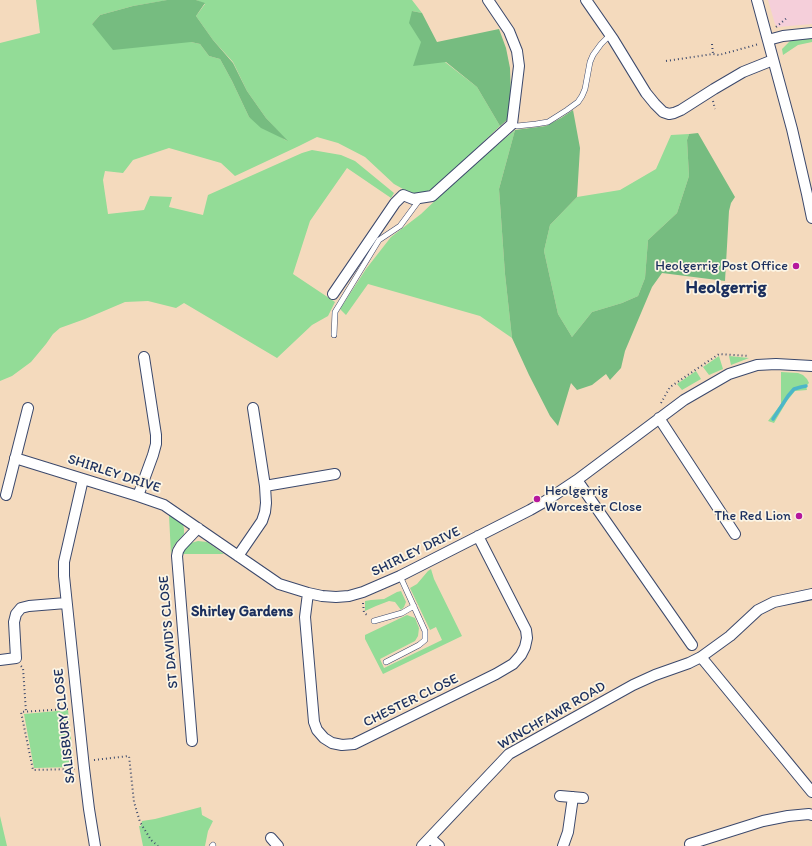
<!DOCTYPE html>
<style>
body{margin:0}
canvas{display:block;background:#f4dabd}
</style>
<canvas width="812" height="846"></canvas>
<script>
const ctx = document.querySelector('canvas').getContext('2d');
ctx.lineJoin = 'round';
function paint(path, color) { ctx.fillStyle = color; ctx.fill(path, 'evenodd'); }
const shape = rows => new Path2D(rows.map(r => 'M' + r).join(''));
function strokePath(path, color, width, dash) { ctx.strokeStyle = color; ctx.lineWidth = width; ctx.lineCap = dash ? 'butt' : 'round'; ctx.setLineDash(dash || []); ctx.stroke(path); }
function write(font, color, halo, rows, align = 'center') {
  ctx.font = font + ' Itim,sans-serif'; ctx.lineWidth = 3.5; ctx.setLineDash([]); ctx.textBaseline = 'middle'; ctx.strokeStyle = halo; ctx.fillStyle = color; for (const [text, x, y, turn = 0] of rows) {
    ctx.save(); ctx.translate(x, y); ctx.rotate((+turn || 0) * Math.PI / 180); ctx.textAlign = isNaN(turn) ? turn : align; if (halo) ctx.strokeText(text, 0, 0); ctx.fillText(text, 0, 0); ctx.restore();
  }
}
const built = shape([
 [768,0,812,0,812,24,778,27,775,24]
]);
const green = shape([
 [36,0,168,0,133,6,100,15,92,24,191,42,200,44,209,56,220,59,232,81,249,117,287,141,266,118,247,91,233,62,213,40,196,16,205,4,196,0,412,0,422,13,412,11,445,62,477,87,500,126,438,185,425,193,413,193,403,189,394,184,365,157,338,143,317,137,299,146,235,176,221,163,169,148,133,160,123,173,105,171,103,180,108,214,144,210,150,196,172,197,169,207,203,215,208,195,302,153,312,150,341,155,355,161,394,193,391,198,347,168,310,221,293,274,335,302,328,316,312,325,277,358,184,303,176,308,148,301,125,302,85,319,60,328,53,334,46,344,31,362,12,376,0,381,0,43,40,33],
 [812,38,812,42,798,45,783,55,782,49,791,40],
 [515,130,499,189,505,274,512,338,480,316,368,284,346,315,340,309,366,269,391,237,421,214,464,173],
 [689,134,687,140,689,176,677,213,648,240,645,278,638,296,622,303,592,312,572,337,558,314,544,251,550,225,577,197,620,190,656,169,671,135],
 [719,356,723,369,709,375,703,367],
 [729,356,749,358,731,365],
 [696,371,701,379,682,390,677,384],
 [781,372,798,373,803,375,807,379,809,383,806,386,807,390,795,391,787,401,774,423,768,421,781,404],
 [169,515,183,524,184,529,184,534,175,544,172,549,171,555],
 [198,541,207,542,224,554,182,554,185,547,191,543],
 [431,569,434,579,462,636,383,674,365,639,365,635,407,615,415,618,419,628,418,636,415,641,380,659,384,668,442,640,436,627,430,630,410,588,417,584,428,571],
 [401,591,406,602,404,607,401,610,395,602,389,601,376,606,365,611,365,601,371,600,384,599,397,592],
 [68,710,74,767,34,768,24,714],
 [201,807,202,815,213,821,208,831,205,846,143,846,139,826,141,826,142,821,155,819],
 [0,816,7,846,0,846]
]);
const forest = shape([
 [167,0,196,0,205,3,196,16,213,40,233,63,247,91,266,118,288,141,261,128,249,117,232,81,220,59,209,56,200,44,191,42,113,50,92,24,100,15,133,6],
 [412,11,422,13,437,42,499,29,506,48,510,68,511,96,507,120,500,126,477,87,446,62,413,66,421,42,409,23],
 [573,110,580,148,577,197,550,225,544,251,558,314,572,337,592,312,622,303,638,296,645,278,648,240,677,213,689,176,687,140,689,134,698,133,735,197,731,203,729,211,725,281,662,273,652,287,625,351,621,368,610,380,606,374,592,385,577,390,571,383,558,426,550,416,529,375,512,338,505,274,499,189,515,130,546,126,561,118]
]);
const stream = shape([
 [773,419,788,396,794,389,801,387,806,386]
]);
const path = shape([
 [776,27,788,17],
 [712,44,713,54],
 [666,61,713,54,719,55,759,44],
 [713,101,715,109],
 [661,403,670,387,673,385,719,354,749,356],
 [363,603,364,613,369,616],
 [21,666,23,668,26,712],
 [68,709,21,712,33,770,75,769],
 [94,760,129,756,134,802,140,822,151,840,158,846]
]);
const lane = shape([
 [512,124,517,126,536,124,548,122,567,110,578,102,582,96,585,89,590,62,593,55,601,44,610,35],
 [334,335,335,312,379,240,400,226,420,199],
 [374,621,402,613,414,606],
 [386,662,419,645,425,640,425,631,400,576],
 [212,846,213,845]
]);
const street = shape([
 [586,0,613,39,646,93,655,104,663,112,669,114,674,113,681,110,714,89,743,72,773,60],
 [757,0,792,129,807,194,812,218],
 [768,40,783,36,812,33],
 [333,294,395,203,403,195,413,199,432,196,512,124,519,66,517,51,509,31,488,0],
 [659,418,735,534],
 [15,458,138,496,164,505,279,584,308,593,322,596,336,597,349,596,363,592,400,576,530,510,544,502,577,480,684,400,729,374,757,365,776,364,812,366],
 [83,479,64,562,64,576,84,768,89,809,95,846],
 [577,480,692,645],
 [265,486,335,474],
 [6,495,28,408],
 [138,496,153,455,156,444,156,435,144,357],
 [238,556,262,521,265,512,266,503,265,486,253,408],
 [308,593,305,617,314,722,317,730,324,738,332,743,342,745,354,744,496,674,513,664,521,655,525,647,527,638,526,630,478,536],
 [701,657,812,792],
 [0,660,16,658,14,622,16,614,21,608,29,606,66,603],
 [192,741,177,556,178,551,181,546,198,528],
 [560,796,583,798],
 [271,838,278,846],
 [430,838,439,846],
 [690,844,763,821,788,816,809,814,812,815],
 [422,846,509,754,633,685,655,675,689,663,701,657,730,636,758,610,774,602,812,594],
 [563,846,568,832,573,797]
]);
const markers = [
 [796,266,4,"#b5179e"],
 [537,499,4,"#b5179e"],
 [799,516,4,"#b5179e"]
];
const poiNames = [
 ["Heolgerrig Post Office",788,266],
 ["Heolgerrig",545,491,"left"],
 ["Worcester Close",545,507,"left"],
 ["The Red Lion",791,516]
];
const streetNames = [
 ["SHIRLEY DRIVE",114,474,18],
 ["SHIRLEY DRIVE",416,552,-26],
 ["ST DAVID'S CLOSE",169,632,-95],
 ["CHESTER CLOSE",411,701,-26],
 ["WINCHFAWR ROAD",552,716,-30],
 ["SALISBURY CLOSE",65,726,-96]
];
const neighbourhoodNames = [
 ["Shirley Gardens",242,612]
];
const districtNames = [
 ["Heolgerrig",726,288]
];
paint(built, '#f5cfda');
paint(green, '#93dc97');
paint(forest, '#76bc80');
strokePath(stream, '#4cb6c9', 3.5);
strokePath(lane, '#3c496c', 6);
strokePath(street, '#3c496c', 12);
strokePath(path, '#3c496c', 2, [1, 3]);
strokePath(lane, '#fff', 5);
strokePath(street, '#fff', 10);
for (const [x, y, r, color] of markers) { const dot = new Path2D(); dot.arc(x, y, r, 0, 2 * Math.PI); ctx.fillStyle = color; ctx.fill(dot); strokePath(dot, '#fcf5e5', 1.5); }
write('14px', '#1b2f5e', '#fcf5e5', poiNames, 'right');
write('14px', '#1b2f5e', '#fcf5e5', streetNames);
write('bold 15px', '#1b2f5e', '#fcf5e5', neighbourhoodNames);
write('bold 18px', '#1b2f5e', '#fcf5e5', districtNames);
</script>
